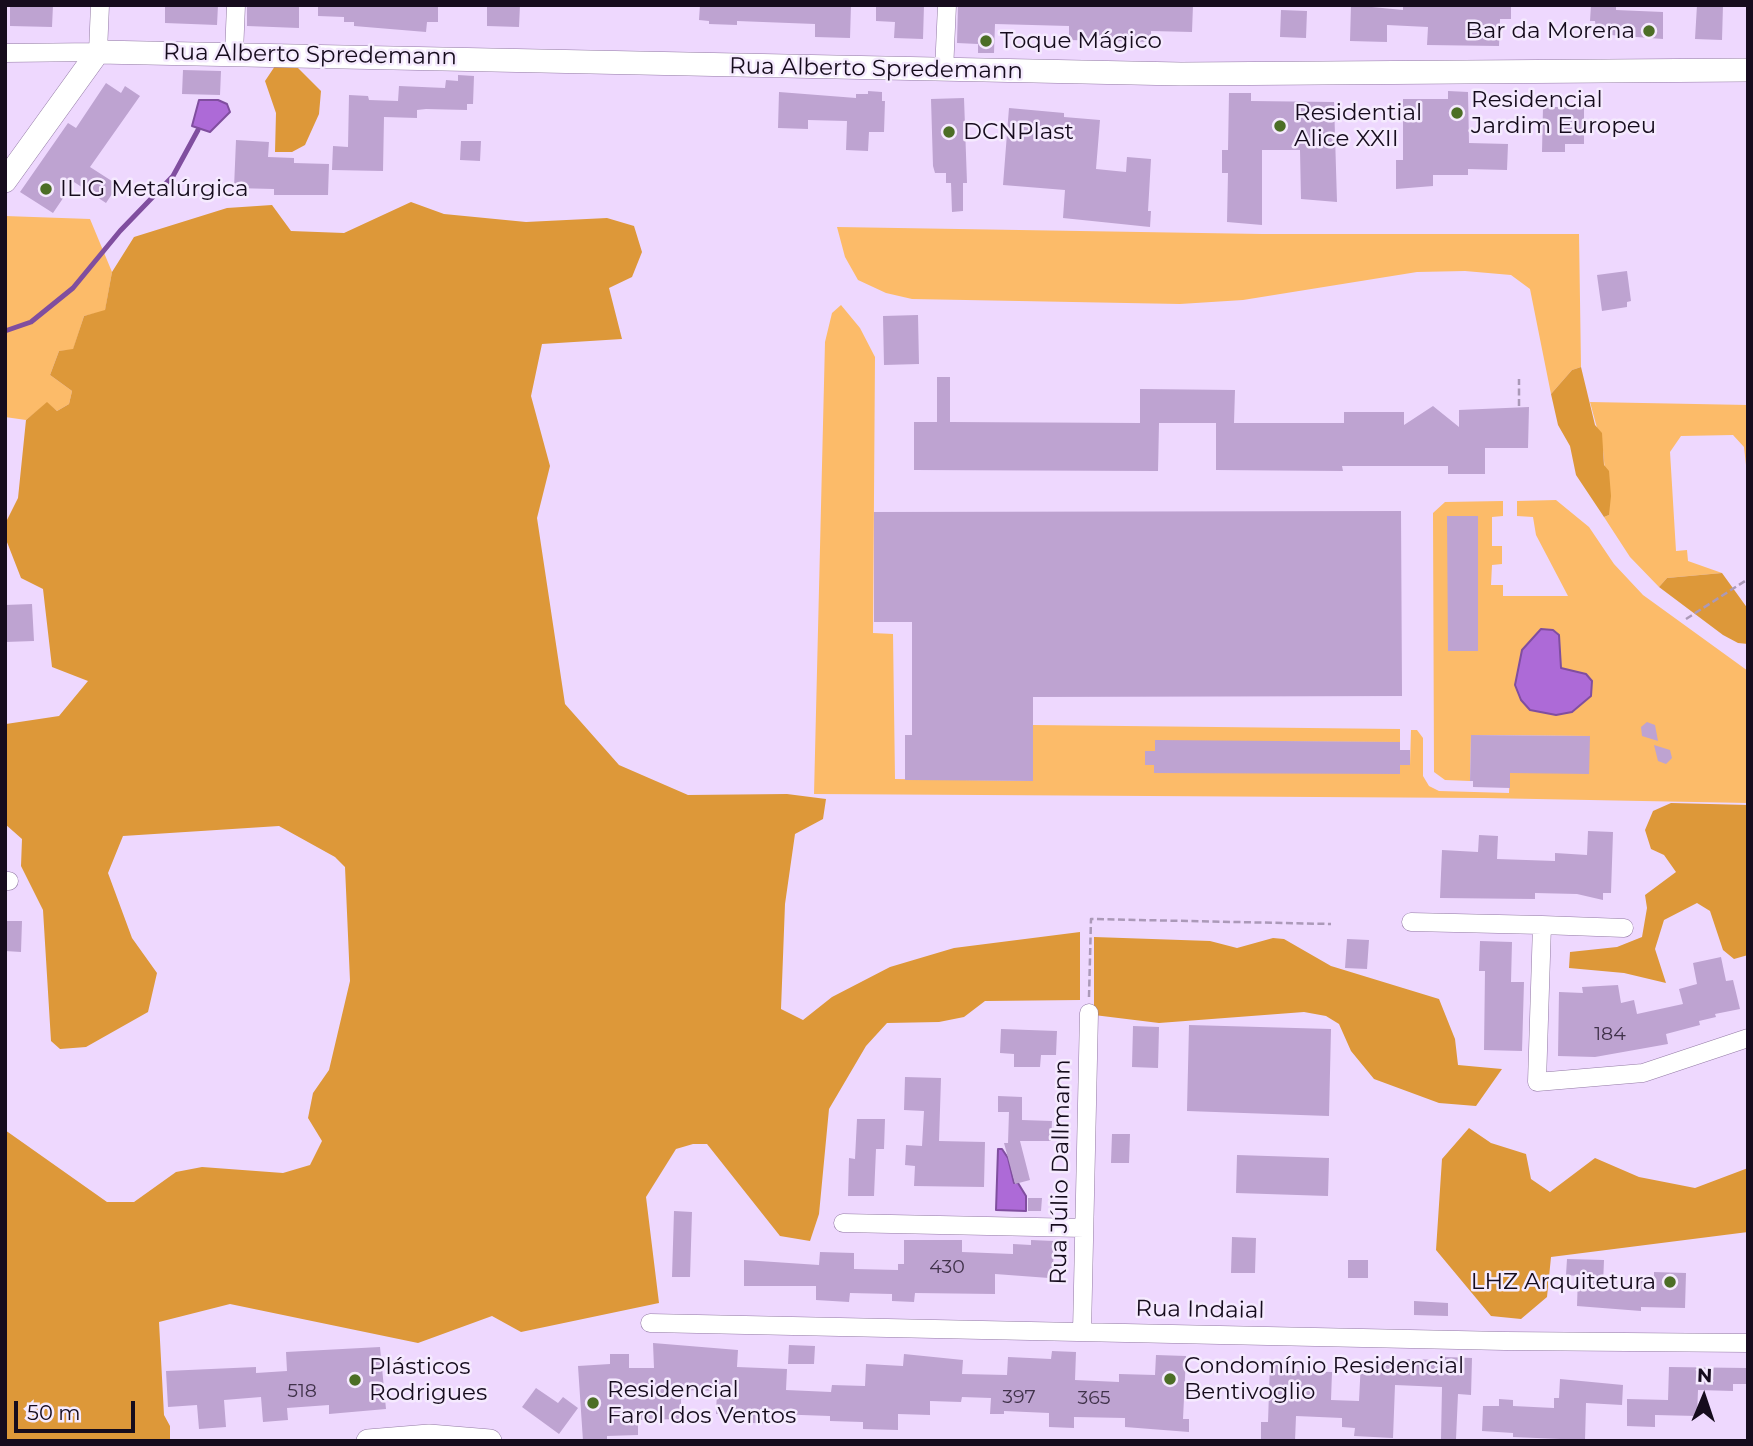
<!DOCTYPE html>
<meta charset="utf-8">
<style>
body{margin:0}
#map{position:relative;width:1753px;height:1446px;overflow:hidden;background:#eed8fe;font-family:Montserrat,sans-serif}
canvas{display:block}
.frame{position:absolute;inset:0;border:7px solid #160c1d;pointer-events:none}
.north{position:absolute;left:1669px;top:1362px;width:70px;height:70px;-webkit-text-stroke:5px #f5eafe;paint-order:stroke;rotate:2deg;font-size:19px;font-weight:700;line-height:28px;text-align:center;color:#160c1d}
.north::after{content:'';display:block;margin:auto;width:24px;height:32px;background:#160c1d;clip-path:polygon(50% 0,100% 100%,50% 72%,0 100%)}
.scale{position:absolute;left:14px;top:1401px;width:121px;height:32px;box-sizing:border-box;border:4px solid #160c1d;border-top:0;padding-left:9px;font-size:21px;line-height:24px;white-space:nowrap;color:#160c1d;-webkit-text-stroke:5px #f5eafe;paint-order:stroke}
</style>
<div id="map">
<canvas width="1753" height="1446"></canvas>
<div class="frame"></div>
<div class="north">N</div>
<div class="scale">50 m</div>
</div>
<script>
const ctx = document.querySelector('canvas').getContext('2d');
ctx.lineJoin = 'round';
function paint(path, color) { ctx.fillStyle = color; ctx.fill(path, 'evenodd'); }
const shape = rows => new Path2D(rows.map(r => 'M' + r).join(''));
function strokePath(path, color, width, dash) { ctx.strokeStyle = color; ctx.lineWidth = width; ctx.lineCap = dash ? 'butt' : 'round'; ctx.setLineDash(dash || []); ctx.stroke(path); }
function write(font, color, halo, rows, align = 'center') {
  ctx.font = font + ' Montserrat,sans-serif'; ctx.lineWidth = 5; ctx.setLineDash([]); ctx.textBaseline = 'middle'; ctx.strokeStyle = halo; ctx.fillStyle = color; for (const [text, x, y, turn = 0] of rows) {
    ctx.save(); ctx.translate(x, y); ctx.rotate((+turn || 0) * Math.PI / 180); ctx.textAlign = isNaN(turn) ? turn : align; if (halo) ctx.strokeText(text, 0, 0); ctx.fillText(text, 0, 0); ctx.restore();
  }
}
const green = shape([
 [5,216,90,219,112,272,105,311,84,316,73,350,59,351,50,375,72,391,69,404,57,411,47,403,26,420,5,417],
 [837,227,1262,234,1579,234,1581,367,1572,370,1551,394,1530,289,1511,275,1465,271,1417,272,1243,300,1180,304,912,299,886,293,858,280,845,257],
 [841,305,860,328,875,357,873,633,893,634,895,779,1033,781,1033,725,1400,729,1400,742,1155,741,1155,751,1145,751,1400,773,1400,765,1410,765,1411,730,1417,730,1423,738,1423,776,1429,786,1439,791,1509,793,1510,773,1590,736,1471,735,1470,781,1445,780,1434,772,1433,513,1445,502,1503,501,1503,516,1492,517,1492,546,1502,546,1502,564,1492,565,1491,585,1503,585,1503,596,1568,596,1536,535,1533,517,1517,516,1517,501,1556,500,1589,527,1614,564,1643,595,1748,671,1748,803,1484,798,814,794,825,342,832,313],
 [1590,402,1748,405,1748,483,1744,447,1733,435,1681,436,1670,452,1676,551,1687,550,1688,561,1722,573,1667,578,1659,587,1630,557,1604,517,1609,515,1603,450]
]);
const forest = shape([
 [275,66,298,68,321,91,319,114,305,145,292,152,275,152,276,113,265,81],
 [411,202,444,214,526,222,607,218,634,226,642,252,632,277,609,288,622,339,542,344,531,396,550,466,537,518,565,704,619,765,688,795,787,794,826,799,823,819,795,834,785,904,781,1009,803,1020,832,997,890,967,954,948,1080,932,1080,1000,985,1001,964,1017,939,1022,887,1023,866,1046,829,1109,819,1214,810,1241,780,1236,707,1144,693,1144,676,1149,646,1197,659,1303,521,1332,492,1316,418,1343,230,1304,159,1322,164,1415,170,1426,170,1441,5,1441,5,1130,107,1202,134,1202,176,1172,202,1167,283,1173,310,1165,322,1141,308,1118,313,1093,329,1070,350,981,345,867,335,857,279,826,123,836,108,873,132,938,157,973,148,1012,86,1047,60,1049,51,1041,43,910,21,866,22,839,5,824,5,729,6,724,59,716,88,681,52,667,43,589,21,578,5,537,5,524,18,498,26,420,47,402,57,411,69,404,72,391,50,375,59,351,73,349,84,316,105,310,112,272,134,237,227,208,272,205,291,231,344,233],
 [1581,367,1595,425,1602,433,1604,465,1609,471,1611,496,1609,515,1604,517,1576,475,1570,446,1558,425,1551,394,1572,370],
 [1722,573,1748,609,1748,644,1738,643,1723,635,1659,587,1667,578],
 [1671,803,1748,805,1748,955,1734,959,1723,950,1710,911,1697,903,1664,920,1655,949,1666,983,1624,973,1569,968,1570,952,1617,947,1642,937,1647,908,1645,895,1676,872,1664,855,1651,849,1645,830,1653,811],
 [1094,937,1210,941,1237,948,1273,938,1284,939,1331,966,1439,999,1455,1039,1458,1065,1502,1069,1476,1106,1439,1103,1374,1079,1351,1051,1339,1024,1326,1016,1304,1012,1159,1023,1094,1015],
 [1469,1128,1491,1143,1526,1154,1531,1179,1550,1192,1595,1158,1639,1177,1695,1188,1748,1168,1748,1232,1551,1257,1547,1297,1521,1319,1491,1316,1436,1250,1442,1159]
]);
const water = shape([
 [199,100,218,100,227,104,230,112,210,132,192,126,199,100],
 [1541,629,1553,630,1559,635,1561,668,1586,674,1592,681,1591,696,1572,712,1556,715,1530,710,1521,700,1515,685,1522,650,1541,629],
 [998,1149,1002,1149,1008,1158,1014,1183,1018,1183,1026,1196,1026,1211,996,1210,998,1149]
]);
const stream = shape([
 [5,331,31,322,73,288,120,231,173,176,198,130]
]);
const building = shape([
 [10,5,53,5,52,27,10,26],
 [165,5,218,5,217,25,165,23],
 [247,5,299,5,299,28,247,26],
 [318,5,438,5,438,22,427,22,426,32,354,26,354,22,344,22,344,17,318,16],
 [487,5,520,5,519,27,487,26],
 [700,5,851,5,850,38,815,37,815,24,737,21,737,25,709,24,709,21,699,20],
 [876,5,924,5,923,39,894,38,895,22,876,21],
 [958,5,1193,5,1192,32,1151,31,1151,42,1069,40,1069,26,995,24,994,53,978,53,978,44,957,43],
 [1351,5,1403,10,1403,5,1511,5,1511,19,1500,19,1499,46,1427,45,1428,27,1387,25,1387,42,1350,41],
 [1591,5,1616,5,1616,10,1663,12,1663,39,1597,34,1595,21,1590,21],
 [1697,5,1723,5,1722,40,1695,39],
 [1281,10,1307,11,1306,38,1280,37],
 [183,70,221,71,220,95,182,94],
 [458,75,474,76,473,104,467,104,467,110,426,109,417,110,417,118,384,117,383,171,332,170,333,146,348,147,349,95,368,96,369,100,398,101,399,86,445,88,446,80,458,81],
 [106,83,121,93,125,86,140,96,90,167,118,185,106,203,74,182,53,213,20,192,68,123,76,128],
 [868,91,882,92,882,101,885,101,884,132,869,132,868,151,846,150,847,121,808,120,808,129,778,128,779,92,856,98,856,94,868,94],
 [1448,91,1468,92,1469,143,1508,144,1507,170,1468,169,1468,175,1433,175,1433,186,1396,189,1396,160,1403,160,1403,99,1448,99],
 [1229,93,1251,93,1251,101,1334,102,1337,202,1301,199,1300,150,1262,150,1262,225,1227,222,1228,173,1222,173,1222,150,1228,150],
 [964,98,967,183,963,183,963,211,952,212,951,183,946,183,946,173,935,173,933,166,931,99],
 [1543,107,1584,107,1584,144,1565,144,1565,152,1542,152],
 [1009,108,1064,113,1064,117,1100,120,1096,169,1126,172,1127,157,1151,159,1148,211,1151,211,1150,227,1063,218,1065,190,1003,185],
 [236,140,269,142,268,157,294,158,294,163,329,164,328,195,274,195,274,189,234,188],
 [461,141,481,141,480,161,460,160],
 [1627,271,1631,301,1627,302,1627,307,1602,311,1597,275],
 [918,315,919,364,884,365,883,316],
 [937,377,950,377,950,422,1140,423,1140,389,1235,390,1234,423,1344,423,1344,412,1404,412,1404,425,1433,406,1459,427,1459,410,1529,407,1528,448,1485,448,1485,474,1448,474,1448,466,1342,466,1343,471,1216,470,1216,423,1159,423,1158,471,914,470,914,422,937,422],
 [1401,511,1402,696,1033,697,1033,781,905,780,905,735,912,735,912,622,874,622,874,512],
 [1447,516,1478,516,1478,651,1448,651],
 [32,604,34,641,5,642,5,605],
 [1647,722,1655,725,1658,741,1642,736,1641,727],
 [1471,735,1590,736,1589,774,1510,773,1510,788,1473,787,1473,781,1470,781],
 [1155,740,1400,742,1400,750,1410,750,1410,765,1400,765,1400,774,1154,773,1154,765,1145,765,1145,751,1155,751],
 [1654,745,1670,750,1672,758,1666,764,1658,761],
 [1588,831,1613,832,1611,893,1603,893,1603,900,1577,894,1535,893,1535,899,1440,898,1442,850,1478,852,1479,835,1498,836,1497,859,1555,861,1555,853,1587,855],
 [5,921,22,921,21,952,5,951],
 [1347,939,1369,940,1367,969,1345,968],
 [1480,941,1512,942,1511,982,1524,982,1522,1051,1484,1050,1485,971,1479,971],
 [1721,957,1726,981,1733,980,1740,1009,1715,1014,1716,1017,1699,1021,1700,1025,1666,1034,1668,1044,1595,1057,1558,1056,1559,992,1583,993,1582,987,1618,985,1621,1003,1634,1000,1637,1014,1683,1004,1679,989,1697,984,1693,963],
 [1189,1025,1331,1029,1329,1116,1187,1111],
 [1133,1026,1159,1027,1158,1068,1132,1067],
 [1001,1029,1057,1031,1056,1055,1041,1055,1040,1067,1014,1067,1014,1054,1000,1053],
 [905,1077,941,1078,939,1141,985,1142,984,1187,914,1186,915,1166,905,1165,906,1145,922,1146,924,1111,904,1110],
 [998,1096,1022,1097,1022,1120,1052,1121,1051,1141,1020,1141,1030,1180,1015,1184,1004,1143,1008,1143,1009,1112,998,1112],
 [857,1119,885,1119,884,1149,876,1149,874,1196,848,1196,849,1158,855,1159],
 [1112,1134,1130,1134,1129,1163,1111,1163],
 [1237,1155,1329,1158,1328,1196,1236,1193],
 [1028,1198,1042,1198,1041,1211,1028,1211],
 [674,1211,692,1212,690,1277,672,1277],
 [1232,1237,1256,1238,1255,1273,1231,1273],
 [904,1240,962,1240,962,1252,1013,1254,1013,1244,1031,1245,1031,1240,1054,1241,1053,1270,1050,1270,1049,1278,995,1274,995,1294,915,1293,914,1302,892,1301,892,1294,850,1293,849,1302,816,1300,816,1286,744,1286,744,1260,819,1265,820,1252,854,1253,854,1269,898,1270,898,1264,904,1264],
 [1567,1259,1604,1260,1603,1285,1632,1286,1632,1276,1654,1276,1654,1272,1686,1273,1685,1308,1641,1307,1641,1311,1577,1306,1578,1276,1566,1275],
 [1348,1260,1368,1260,1368,1278,1348,1278],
 [1414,1301,1448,1303,1448,1316,1414,1315],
 [653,1343,738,1350,737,1367,787,1369,786,1390,831,1392,832,1385,865,1386,866,1364,903,1366,904,1354,963,1360,962,1374,1007,1375,1008,1357,1051,1359,1052,1351,1076,1352,1075,1380,1119,1382,1119,1374,1155,1375,1156,1355,1186,1356,1183,1419,1189,1419,1189,1432,1125,1427,1125,1418,1074,1417,1074,1428,1049,1427,1049,1413,1004,1411,1004,1414,990,1414,991,1398,962,1397,961,1402,930,1401,930,1415,898,1414,898,1430,863,1429,863,1422,830,1421,830,1416,773,1414,772,1424,753,1423,753,1416,716,1414,717,1391,681,1390,681,1419,638,1420,638,1435,607,1436,607,1441,583,1441,578,1366,610,1364,610,1354,629,1354,629,1368,654,1368],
 [789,1345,815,1346,814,1364,788,1364],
 [380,1347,386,1409,329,1414,329,1405,287,1408,288,1420,263,1422,261,1397,224,1400,226,1427,199,1429,197,1405,168,1407,166,1371,256,1367,256,1373,287,1371,286,1352],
 [1445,1357,1472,1358,1471,1395,1458,1394,1456,1439,1441,1439,1442,1387,1395,1385,1393,1438,1354,1436,1355,1428,1342,1427,1342,1418,1296,1416,1295,1441,1261,1440,1261,1422,1268,1422,1270,1363,1294,1363,1294,1371,1332,1372,1331,1400,1359,1401,1361,1361,1406,1363,1406,1359,1445,1360],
 [1669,1367,1746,1368,1746,1384,1733,1384,1733,1391,1698,1390,1697,1416,1655,1415,1655,1427,1627,1426,1627,1399,1668,1400],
 [1560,1379,1623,1385,1622,1405,1586,1403,1585,1440,1513,1437,1513,1433,1482,1431,1483,1406,1499,1406,1499,1399,1513,1400,1513,1406,1554,1408,1554,1398,1559,1398],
 [536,1388,558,1403,563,1397,578,1408,559,1434,522,1407]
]);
const path = shape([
 [1519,406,1519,379],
 [1686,619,1745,581],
 [1089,997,1091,919,1331,924]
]);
const minor = shape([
 [5,53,98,52,100,5],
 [234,53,236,5],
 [944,71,947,5],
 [5,881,9,881],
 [1411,922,1542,925],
 [1624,928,1542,925,1537,1082,1643,1073,1748,1038],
 [843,1223,1084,1228],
 [650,1323,1505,1341,1748,1343],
 [1082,1332,1089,1013]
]);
const tertiary = shape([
 [5,181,98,52,1181,74,1748,70],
 [368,1441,429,1436,490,1441]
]);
const markers = [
 [1649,31,7,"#4c6e26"],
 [986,41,7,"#4c6e26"],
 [1457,113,7,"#4c6e26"],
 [1280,126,7,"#4c6e26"],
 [949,132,7,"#4c6e26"],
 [46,189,7,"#4c6e26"],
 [1670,1282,7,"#4c6e26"],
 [1170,1379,7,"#4c6e26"],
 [355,1380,7,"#4c6e26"],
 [593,1403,7,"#4c6e26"]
];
const numberNames = [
 ["184",1610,1034],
 ["430",947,1267],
 ["518",302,1391],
 ["397",1019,1397],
 ["365",1094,1398]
];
const poiNames = [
 ["Bar da Morena",1635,31,"right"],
 ["Toque Mágico",1000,41],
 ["Residencial",1471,100],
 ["Jardim Europeu",1471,126],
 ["Residential",1294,113],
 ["Alice XXII",1294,139],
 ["DCNPlast",963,132],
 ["ILIG Metalúrgica",60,189],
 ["LHZ Arquitetura",1656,1282,"right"],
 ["Condomínio Residencial",1184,1366],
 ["Bentivoglio",1184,1392],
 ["Plásticos",369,1367],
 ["Rodrigues",369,1393],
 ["Residencial",607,1390],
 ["Farol dos Ventos",607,1416]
];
const streetNames = [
 ["Rua Alberto Spredemann",310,55,1],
 ["Rua Alberto Spredemann",876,69,1],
 ["Rua Júlio Dallmann",1061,1172,-89],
 ["Rua Indaial",1200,1310,1]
];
paint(green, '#fcbb69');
paint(forest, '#dd9839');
paint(water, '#ad6ad7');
strokePath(water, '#804e9f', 2);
strokePath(stream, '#804e9f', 5);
paint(building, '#bea3d1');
strokePath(minor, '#9279a4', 19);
strokePath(tertiary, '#9279a4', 24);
strokePath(path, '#ab99b8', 2.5, [7, 3.5]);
strokePath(minor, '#fff', 18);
strokePath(tertiary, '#fff', 23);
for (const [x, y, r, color] of markers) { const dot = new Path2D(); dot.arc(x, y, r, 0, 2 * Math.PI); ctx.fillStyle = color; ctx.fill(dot); strokePath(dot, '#f5eafe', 2.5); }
write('19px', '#40324a', null, numberNames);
write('23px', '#160c1d', '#f5eafe', poiNames, 'left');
write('23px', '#160c1d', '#f5eafe', streetNames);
</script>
